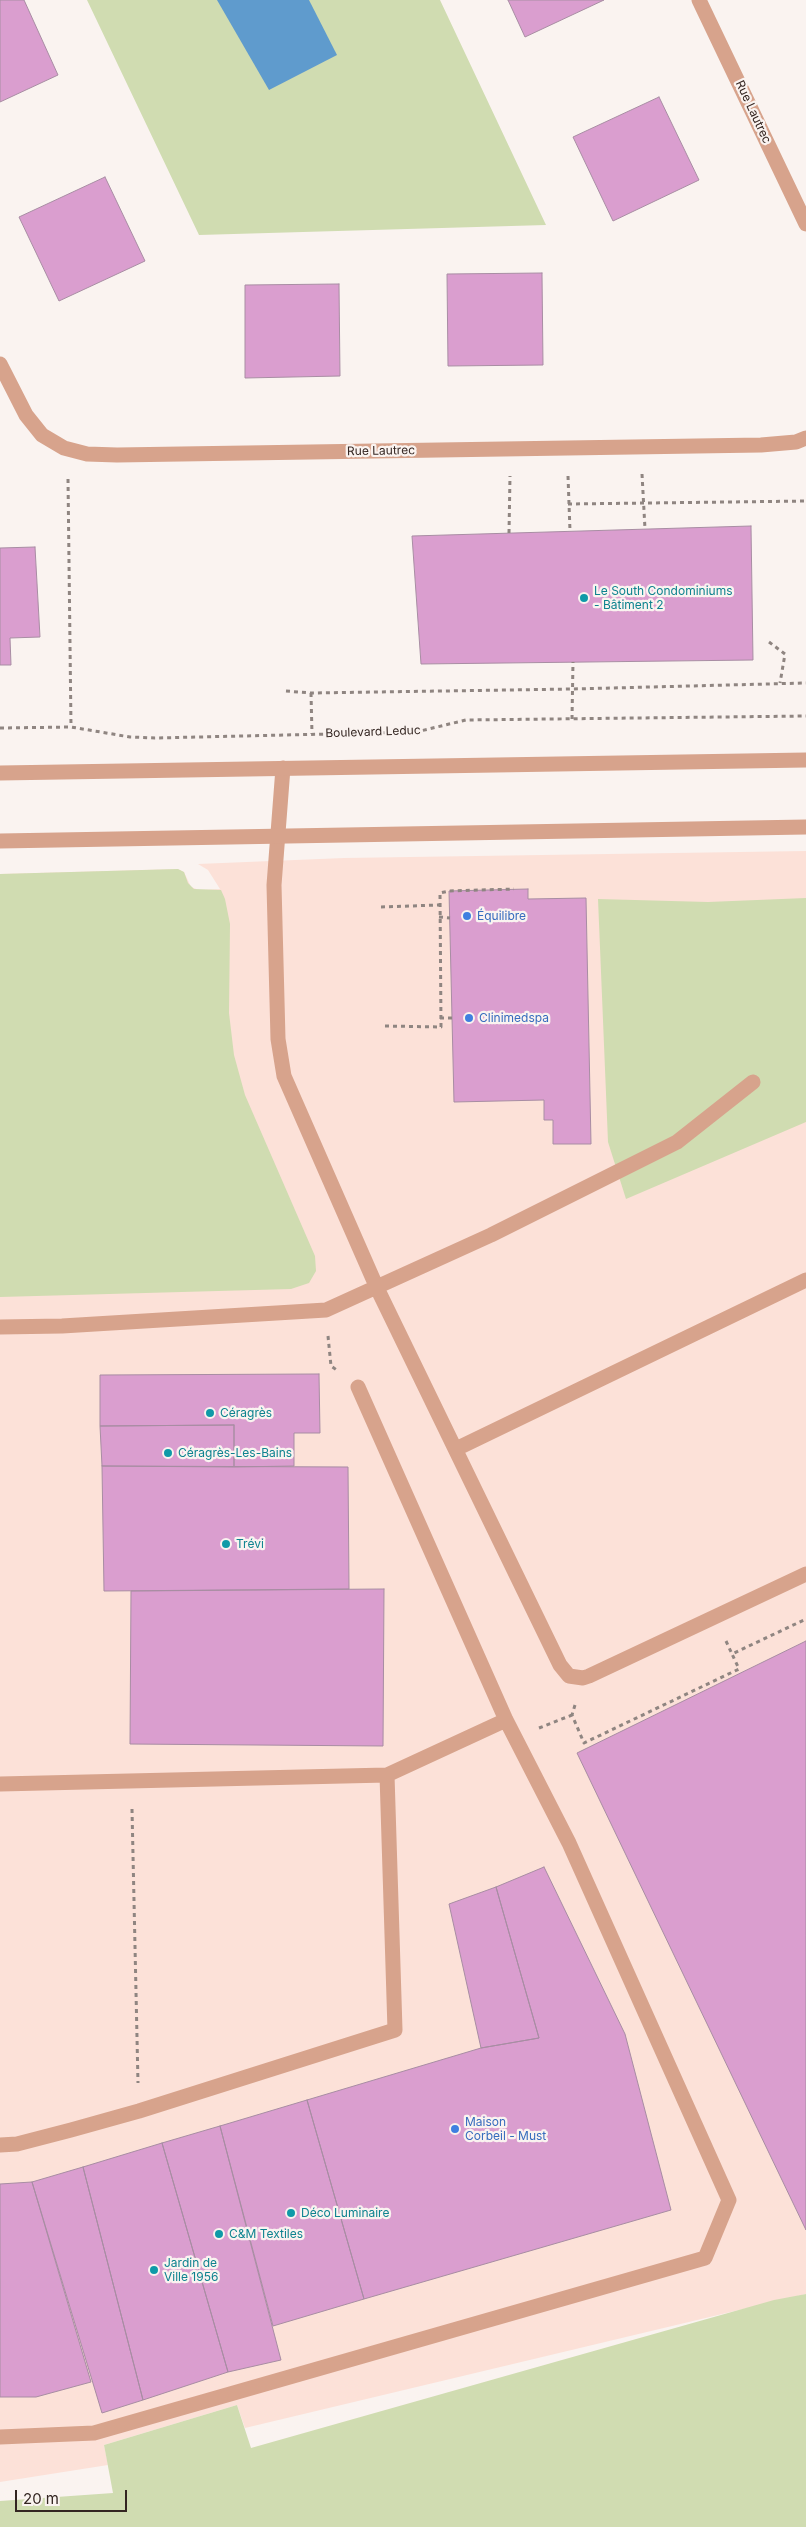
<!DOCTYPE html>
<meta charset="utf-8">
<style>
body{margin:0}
#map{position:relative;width:806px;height:2527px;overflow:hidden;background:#faf3f0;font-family:Inter,sans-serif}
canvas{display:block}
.scale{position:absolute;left:15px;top:2490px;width:112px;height:22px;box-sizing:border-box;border:2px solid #332521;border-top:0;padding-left:6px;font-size:15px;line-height:18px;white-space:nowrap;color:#332521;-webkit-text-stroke:4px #faf3f0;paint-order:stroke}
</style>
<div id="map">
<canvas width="806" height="2527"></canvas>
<div class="scale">20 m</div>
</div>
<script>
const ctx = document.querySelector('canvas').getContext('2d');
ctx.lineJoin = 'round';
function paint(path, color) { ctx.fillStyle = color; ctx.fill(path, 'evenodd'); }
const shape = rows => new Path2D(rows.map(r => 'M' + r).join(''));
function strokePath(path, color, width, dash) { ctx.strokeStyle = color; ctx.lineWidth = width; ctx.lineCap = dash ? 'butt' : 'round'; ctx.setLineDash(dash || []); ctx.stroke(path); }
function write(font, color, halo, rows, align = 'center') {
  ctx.font = font + ' Inter,sans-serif'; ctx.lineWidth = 4.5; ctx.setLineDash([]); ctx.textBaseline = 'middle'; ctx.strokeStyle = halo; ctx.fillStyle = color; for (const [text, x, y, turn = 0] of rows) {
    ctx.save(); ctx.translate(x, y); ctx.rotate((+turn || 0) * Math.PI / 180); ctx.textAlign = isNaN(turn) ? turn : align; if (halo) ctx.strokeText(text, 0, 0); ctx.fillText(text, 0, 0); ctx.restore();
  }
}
const built = shape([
 [806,851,806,2294,245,2428,237,2405,104,2445,108,2465,0,2482,0,874,178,869,184,872,191,887,199,890,220,889,208,870,198,864,344,858]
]);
const green = shape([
 [87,0,440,0,546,225,199,235],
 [178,869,184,872,188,883,194,889,221,890,225,899,230,924,229,1013,234,1055,245,1095,315,1256,316,1271,309,1283,291,1289,0,1297,0,874],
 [806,898,806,1122,626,1199,608,1142,598,899,708,902],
 [806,2294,806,2527,0,2527,0,2501,113,2493,104,2445,237,2405,251,2448,774,2300]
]);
const water = shape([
 [217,0,309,0,337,55,269,90]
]);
const building = shape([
 [0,0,24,0,58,75,0,102,0,0],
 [508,0,604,0,525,37,508,0],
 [659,97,699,180,613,221,573,137,659,97],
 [105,177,145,261,59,301,19,217,105,177],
 [542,273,543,365,448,366,447,274,542,273],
 [339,284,340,376,245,378,245,285,339,284],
 [751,526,753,660,421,664,412,536,751,526],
 [35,547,40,637,10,638,11,665,0,665,0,548,35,547],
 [528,889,528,899,586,898,591,1144,553,1144,553,1120,544,1120,544,1100,454,1102,449,891,528,889],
 [319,1374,320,1433,294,1433,294,1466,234,1467,234,1425,100,1426,100,1375,319,1374],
 [234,1425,234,1467,102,1466,100,1426,234,1425],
 [102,1466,348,1467,349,1589,104,1591,102,1466],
 [384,1589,383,1746,130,1744,131,1591,384,1589],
 [806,1641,806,2230,577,1753,806,1641],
 [544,1867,625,2034,671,2210,364,2299,307,2100,481,2048,539,2038,496,1887,544,1867],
 [496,1887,539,2038,481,2048,449,1904,496,1887],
 [307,2100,364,2299,273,2326,220,2126,307,2100],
 [220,2126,281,2360,228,2372,162,2143,220,2126],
 [162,2143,228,2372,143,2400,83,2167,162,2143],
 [83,2167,143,2400,102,2413,32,2182,83,2167],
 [32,2182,91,2382,36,2397,0,2397,0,2184,32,2182]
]);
const path = shape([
 [642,474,645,529],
 [568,476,570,531],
 [68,479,71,727],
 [568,504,806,501],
 [509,533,510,476],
 [769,642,785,654,780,683],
 [286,691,311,693,573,689,806,683],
 [311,693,312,734],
 [572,719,573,662],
 [0,728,71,727,130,737,155,738,416,732,466,720,806,716],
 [381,907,439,905],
 [439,917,450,918],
 [440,1018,452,1018],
 [385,1026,441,1027,440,893,449,891,514,889],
 [328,1336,331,1366,338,1371],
 [726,1641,732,1654],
 [575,1705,572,1715,584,1743,739,1669,732,1654,806,1619],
 [539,1728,572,1715],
 [132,1809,138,2083]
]);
const service = shape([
 [283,768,274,885,278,1039,284,1076,377,1288,560,1665,569,1676,583,1678,589,1676,806,1574],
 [0,1327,62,1326,326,1310,491,1235,677,1142,753,1082],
 [456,1449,806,1280],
 [0,1784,387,1775,506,1720],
 [0,2145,17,2144,71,2130,139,2111,395,2030,387,1775],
 [0,2437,94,2433,705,2258,729,2200,569,1843,506,1720,358,1387]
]);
const minor = shape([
 [699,0,806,224],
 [0,364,26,415,42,435,64,448,87,454,117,455,761,445,796,442,806,438]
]);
const tertiary = shape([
 [0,773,806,760],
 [0,841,806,827]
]);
const markers = [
 [584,598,5,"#0f9aa8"],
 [467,916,5,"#3f7fe0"],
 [469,1018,5,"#3f7fe0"],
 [210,1413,5,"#0f9aa8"],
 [168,1453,5,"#0f9aa8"],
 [226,1544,5,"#0f9aa8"],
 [455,2129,5,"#3f7fe0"],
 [291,2213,5,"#0f9aa8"],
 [219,2234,5,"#0f9aa8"],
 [154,2270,5,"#0f9aa8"]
];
const streetNames = [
 ["Rue Lautrec",753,112,65],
 ["Rue Lautrec",381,451,-1],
 ["Boulevard Leduc",373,732,-2]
];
const cultureNames = [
 ["Le South Condominiums",594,591],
 ["- Bâtiment 2",594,605],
 ["Céragrès",220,1413],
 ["Céragrès-Les-Bains",178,1453],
 ["Trévi",236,1544],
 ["Déco Luminaire",301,2213],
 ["C&M Textiles",229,2234],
 ["Jardin de",164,2263],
 ["Ville 1956",164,2277]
];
const shopNames = [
 ["Équilibre",477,916],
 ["Clinimedspa",479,1018],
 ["Maison",465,2122],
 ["Corbeil - Must",465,2136]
];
paint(built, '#fce1d8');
paint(green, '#d0dcb1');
paint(water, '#5f9bcd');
paint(building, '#da9ecf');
strokePath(building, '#a88da3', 1);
strokePath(path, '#8f8581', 3, [4, 4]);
strokePath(service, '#d7a38c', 15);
strokePath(minor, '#d7a38c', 15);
strokePath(tertiary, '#d7a38c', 15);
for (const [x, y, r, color] of markers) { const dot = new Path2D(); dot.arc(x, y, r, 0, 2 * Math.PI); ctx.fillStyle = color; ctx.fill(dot); strokePath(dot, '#faf3f0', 2); }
write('12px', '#332521', '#faf3f0', streetNames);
write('12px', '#0d838f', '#faf3f0', cultureNames, 'left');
write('12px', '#366cbe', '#faf3f0', shopNames, 'left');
</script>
